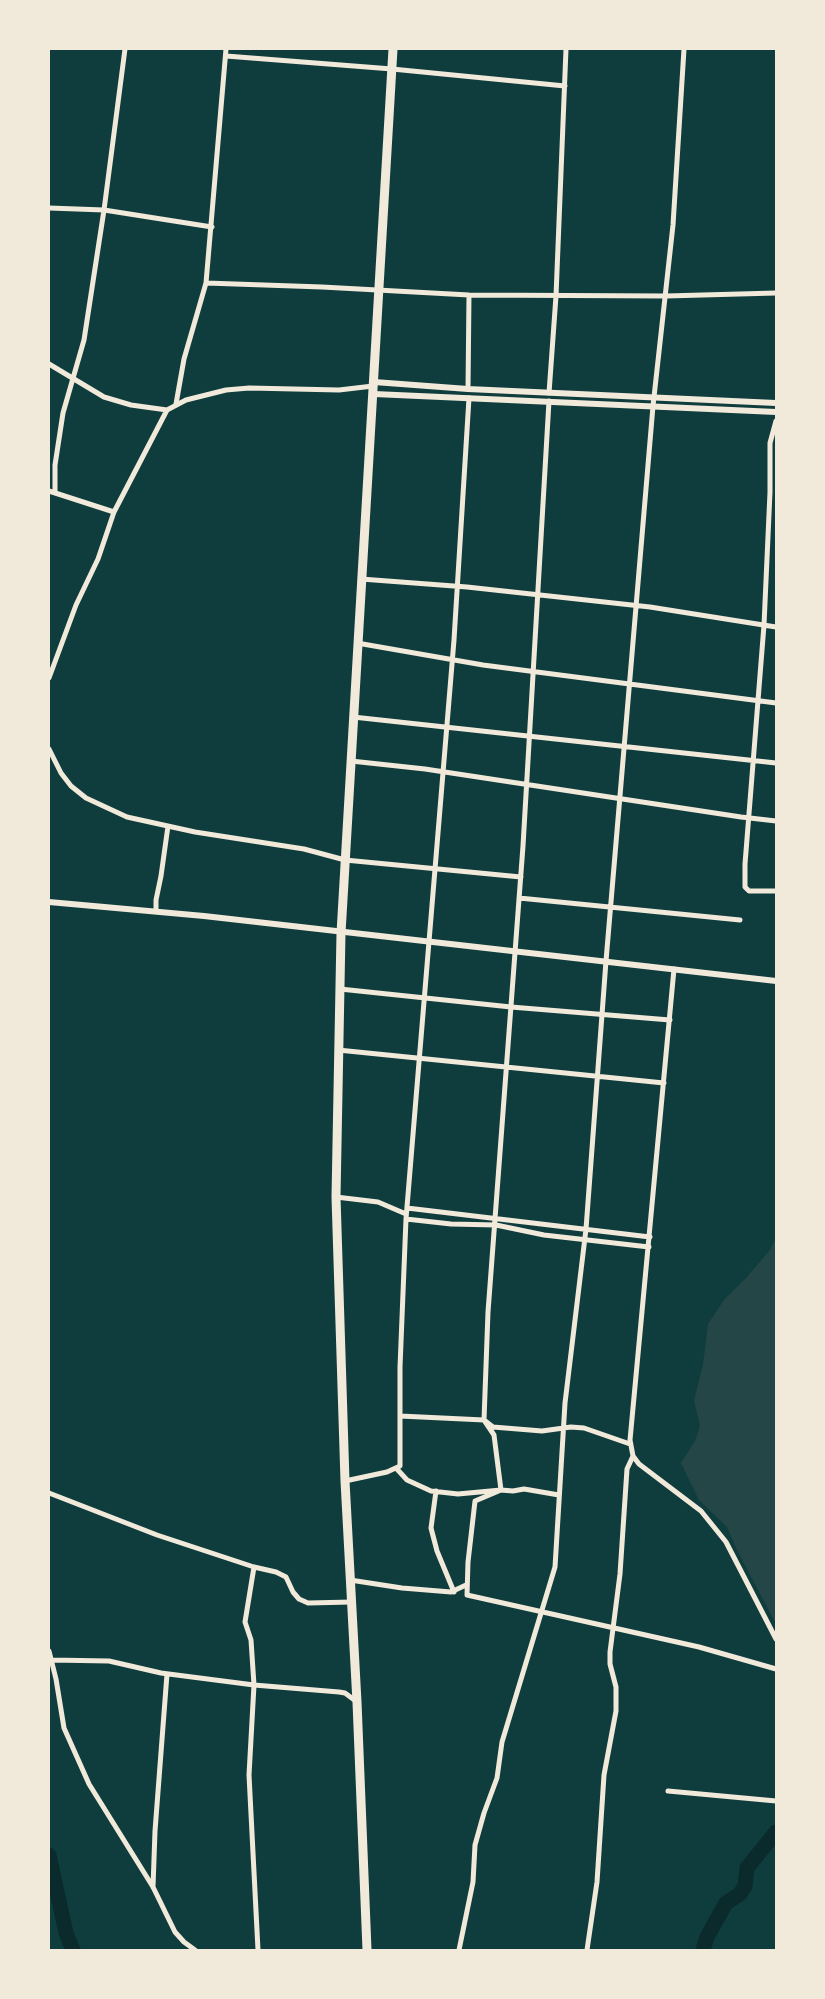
<!DOCTYPE html>
<style>
body{margin:0}
#map{position:relative;width:825px;height:1999px;overflow:hidden;background:#0f3d3e;font-family:"Roboto Condensed",sans-serif}
canvas{display:block}
.frame{position:absolute;inset:0;border:50px solid #f1e9da;pointer-events:none}
</style>
<div id="map">
<canvas width="825" height="1999"></canvas>
<div class="frame"></div>
</div>
<script>
const ctx = document.querySelector('canvas').getContext('2d');
ctx.lineJoin = 'round';
function paint(path, color) { ctx.fillStyle = color; ctx.fill(path, 'evenodd'); }
const shape = rows => new Path2D(rows.map(r => 'M' + r).join(''));
function strokePath(path, color, width, dash) { ctx.strokeStyle = color; ctx.lineWidth = width; ctx.lineCap = dash ? 'butt' : 'round'; ctx.setLineDash(dash || []); ctx.stroke(path); }
const green = shape([
 [776,1238,776,1624,738,1552,727,1527,699,1500,681,1463,695,1441,700,1426,694,1400,703,1365,708,1324,724,1300,746,1278,770,1250]
]);
const river = shape([
 [49,1855,66,1933,73,1950],
 [703,1950,707,1937,726,1903,740,1894,745,1886,747,1868,776,1832]
]);
const minor = shape([
 [226,56,392,69,565,86],
 [49,208,104,210,212,227],
 [206,283,322,287,469,295,666,296,776,293],
 [49,364,104,397,131,405,167,410],
 [468,389,469,295],
 [549,393,556,296,566,49],
 [549,401,523,846,488,1312,484,1420,494,1435,501,1490,475,1501,468,1562,467,1595,699,1647,776,1669],
 [176,404,184,359,206,283,226,49],
 [776,421,770,443,770,492,764,625,745,864,745,887,749,891,776,891],
 [49,491,114,512],
 [55,493,55,465,63,413,84,340,104,210,125,49],
 [361,579,467,587,650,607,776,627],
 [357,643,483,665,776,703],
 [49,678,76,605,98,559,114,512,167,410,186,400,226,390,249,388,339,390,373,386],
 [353,717,776,763],
 [49,749,61,773,71,786,86,798,127,817,195,832,304,849,345,860,521,877],
 [351,761,425,769,741,817,776,821],
 [519,898,740,920],
 [156,911,156,900,161,876,168,826],
 [674,969,630,1440,633,1456,639,1464,701,1511,726,1542,776,1639],
 [340,989,511,1007,670,1020],
 [338,1050,664,1083],
 [336,1197,378,1202,406,1214],
 [407,1208,650,1237],
 [406,1219,451,1224,496,1225,544,1235,649,1247],
 [400,1416,484,1420,493,1427,542,1431,571,1427,584,1428,630,1444],
 [396,1468,407,1480,431,1491,458,1494,501,1490,513,1491,524,1489,559,1495],
 [345,1481,387,1472,400,1466,400,1367,406,1219,454,640,469,398],
 [436,1491,431,1528,437,1551,454,1592],
 [49,1493,157,1535,254,1567,276,1572,286,1577,293,1592,299,1599,308,1603,352,1602],
 [254,1567,245,1622,251,1640,254,1685,249,1775,258,1950],
 [350,1580,402,1588,451,1592,466,1585],
 [49,1651,56,1679,64,1728,89,1784,153,1887,175,1932,184,1942,195,1950],
 [51,1660,109,1661,161,1673,254,1685,339,1692,345,1693,357,1702],
 [668,1791,776,1801],
 [153,1887,155,1831,167,1674],
 [459,1950,473,1882,475,1845,484,1813,497,1778,502,1742,555,1567,565,1403,586,1229,606,961,653,406,673,225,684,49],
 [587,1950,597,1882,604,1775,616,1711,616,1687,610,1664,610,1652,620,1574,627,1469,633,1456]
]);
const tertiary = shape([
 [374,382,468,389,776,403],
 [374,394,776,412],
 [49,902,204,916,776,981]
]);
const trunk = shape([
 [367,1950,357,1702,345,1481,336,1197,341,933,393,49]
]);
paint(green, '#244646');
strokePath(river, '#0a2a2b', 15);
strokePath(minor, '#f1e9da', 5);
strokePath(tertiary, '#f1e9da', 6);
strokePath(trunk, '#f1e9da', 9);
</script>
